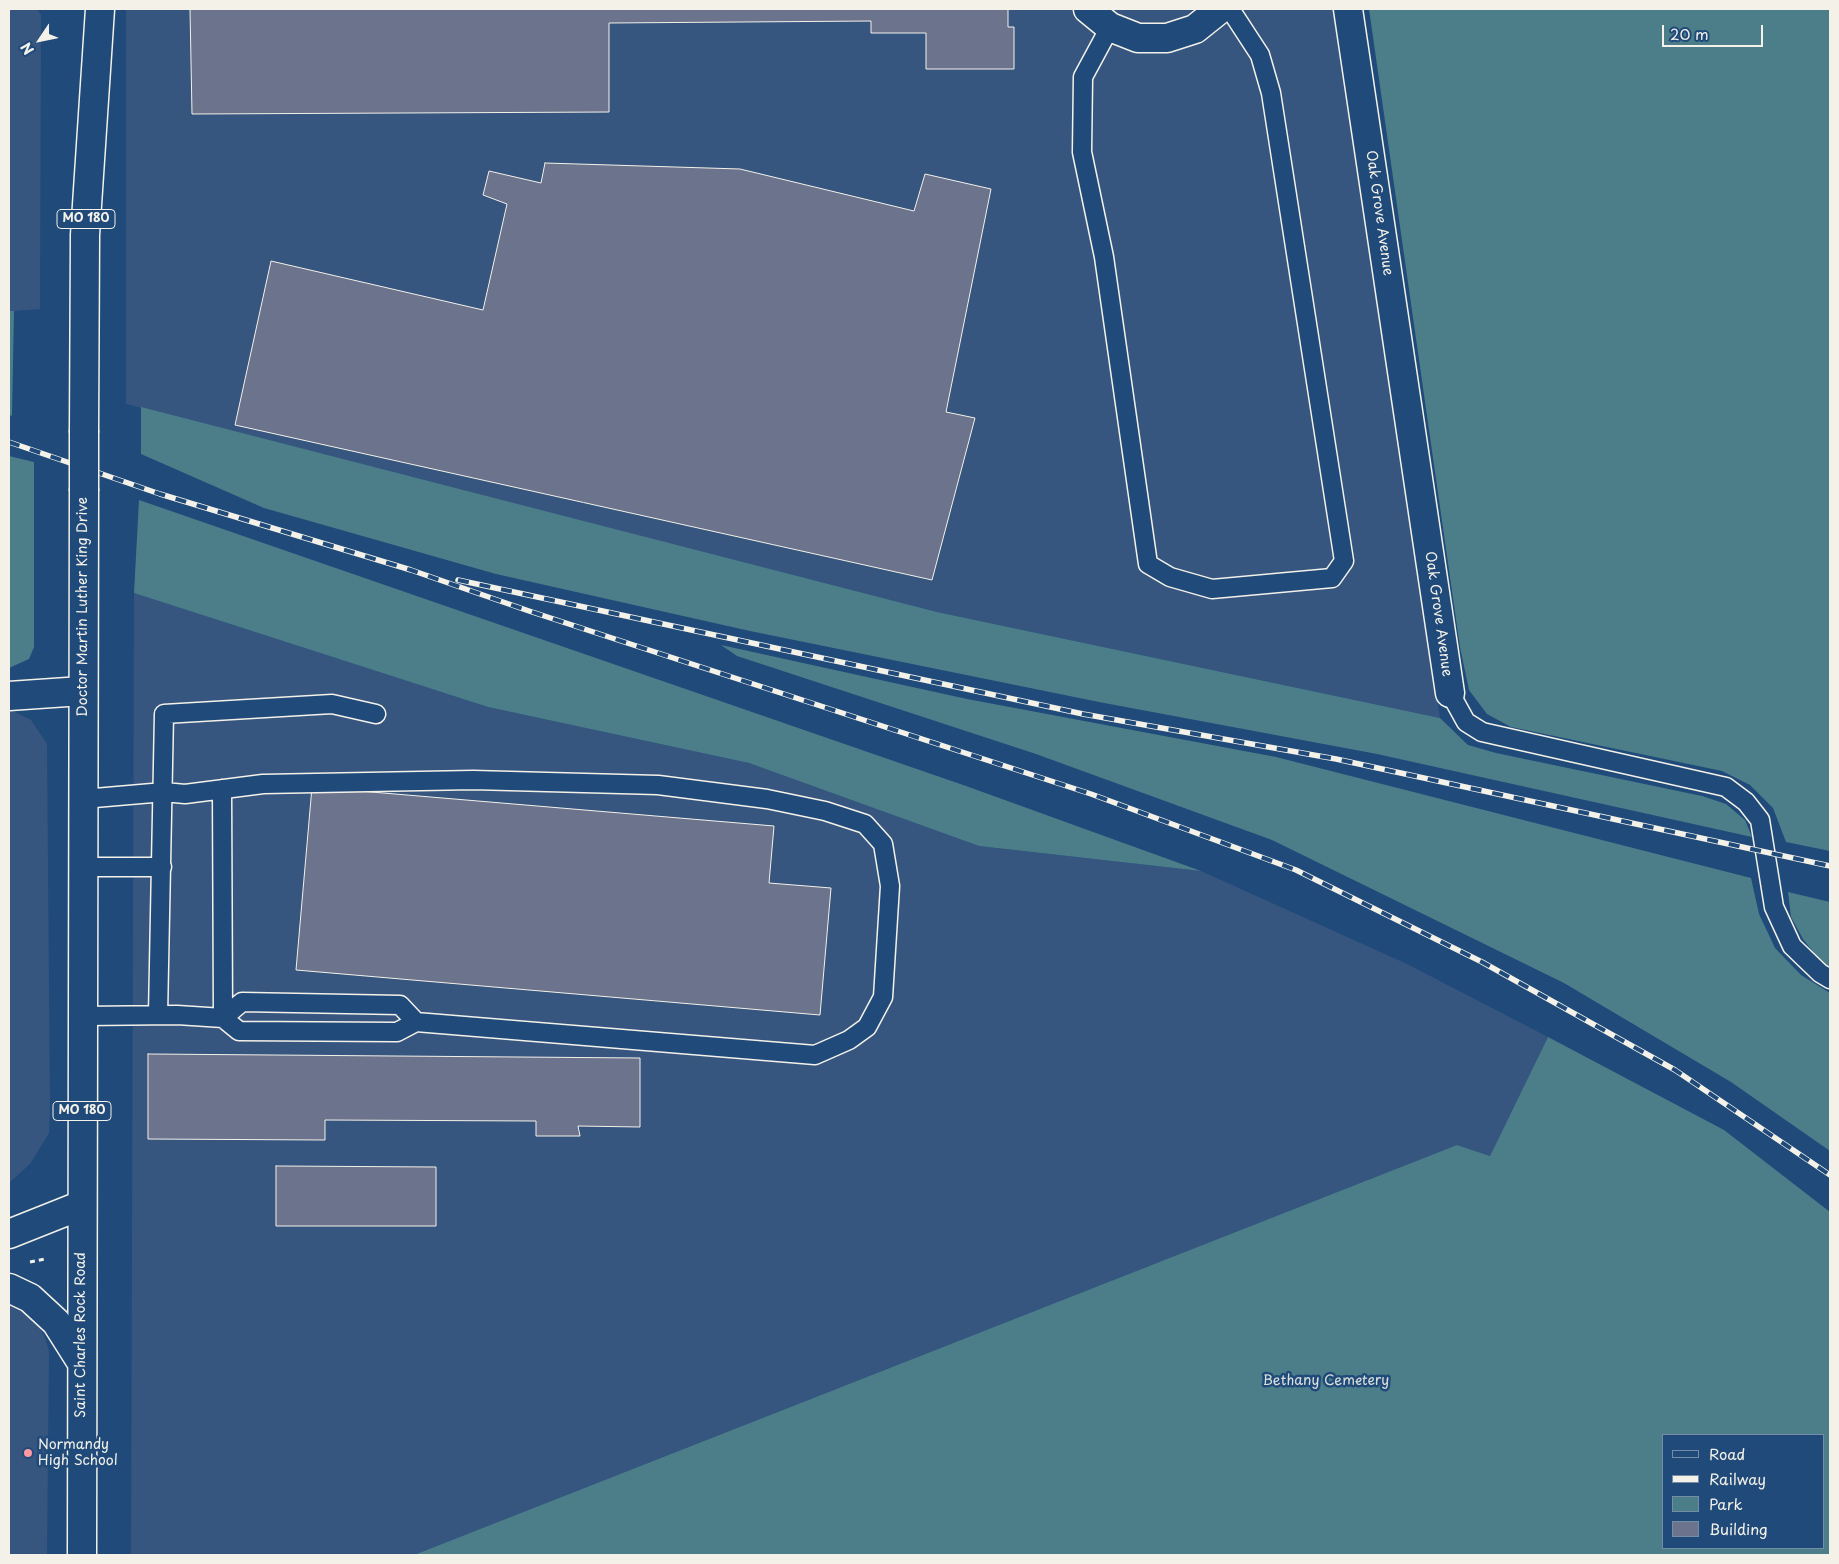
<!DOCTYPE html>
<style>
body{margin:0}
#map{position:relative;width:1839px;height:1564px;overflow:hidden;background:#1f4a7a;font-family:"Playpen Sans",sans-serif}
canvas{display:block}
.frame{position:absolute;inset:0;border:10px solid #f4f1e8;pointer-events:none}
.legend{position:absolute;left:1662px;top:1434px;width:162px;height:115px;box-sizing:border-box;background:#1f4a7a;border:1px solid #748da6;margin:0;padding:6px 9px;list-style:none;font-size:15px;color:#f4f1e8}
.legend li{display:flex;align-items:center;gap:10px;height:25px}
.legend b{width:25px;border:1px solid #748da6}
.north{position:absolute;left:15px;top:15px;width:50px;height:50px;-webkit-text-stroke:4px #1f4a7a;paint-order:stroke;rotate:236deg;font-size:14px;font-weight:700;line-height:20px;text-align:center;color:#f4f1e8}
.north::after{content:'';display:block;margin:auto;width:18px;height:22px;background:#f4f1e8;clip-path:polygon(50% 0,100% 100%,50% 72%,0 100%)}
.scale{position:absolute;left:1662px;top:25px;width:101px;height:22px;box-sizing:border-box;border:2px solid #f4f1e8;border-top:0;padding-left:6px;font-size:15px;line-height:18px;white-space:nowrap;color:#f4f1e8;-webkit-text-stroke:4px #1f4a7a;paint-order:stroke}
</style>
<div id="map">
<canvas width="1839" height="1564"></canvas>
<div class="frame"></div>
<ul class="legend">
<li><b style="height:6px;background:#1f4a7a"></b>Road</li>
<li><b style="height:6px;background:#f4f1e8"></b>Railway</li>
<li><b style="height:14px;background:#4c7e8a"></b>Park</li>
<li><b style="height:14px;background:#6b738d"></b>Building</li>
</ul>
<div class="north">N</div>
<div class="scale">20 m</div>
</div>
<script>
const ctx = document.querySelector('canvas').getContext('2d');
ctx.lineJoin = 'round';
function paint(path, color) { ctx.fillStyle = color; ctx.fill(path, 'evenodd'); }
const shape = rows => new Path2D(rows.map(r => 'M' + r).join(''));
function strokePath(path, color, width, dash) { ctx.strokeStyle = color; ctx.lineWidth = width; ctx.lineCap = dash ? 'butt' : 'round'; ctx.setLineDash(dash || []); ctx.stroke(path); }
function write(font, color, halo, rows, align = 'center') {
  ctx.font = font + ' "Playpen Sans",sans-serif'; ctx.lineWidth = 5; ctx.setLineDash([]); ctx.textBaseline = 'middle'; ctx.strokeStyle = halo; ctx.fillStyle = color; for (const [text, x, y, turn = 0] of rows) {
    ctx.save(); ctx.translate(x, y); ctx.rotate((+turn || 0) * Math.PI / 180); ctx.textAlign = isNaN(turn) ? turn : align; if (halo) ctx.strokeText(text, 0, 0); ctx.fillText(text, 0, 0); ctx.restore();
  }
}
const built = shape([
 [9,9,37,9,41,15,40,309,14,311,9,311],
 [126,9,1333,9,1440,718,937,612,126,404],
 [134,593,488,707,749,763,979,846,1201,871,1407,964,1548,1037,1490,1156,1457,1145,414,1555,131,1555],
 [9,709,31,720,47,744,50,1110,49,1133,30,1164,9,1183],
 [9,1301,34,1319,44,1335,49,1351,47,1555,9,1555]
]);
const green = shape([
 [1369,9,1830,9,1830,851,1786,842,1773,808,1750,785,1722,771,1511,727,1487,714,1469,690,1460,647],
 [9,311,14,311,12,416,9,415],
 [141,407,937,612,1440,718,1468,745,1496,753,1702,796,1726,804,1745,820,1752,837,1377,754,1099,702,750,631,496,574,264,508,141,454],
 [9,456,34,462,34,647,29,659,9,668],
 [139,500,966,786,1201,871,979,846,749,763,488,707,134,593],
 [721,645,967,699,1276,757,1751,878,1759,914,1775,948,1801,975,1830,993,1830,1151,1731,1082,1564,983,1272,840,1036,754,737,656],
 [1788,892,1830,902,1830,967,1821,962,1803,939,1791,917],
 [1548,1037,1724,1130,1830,1212,1830,1555,414,1555,1457,1145,1490,1156],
 [1663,1435,1823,1435,1823,1548,1663,1548]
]);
const building = shape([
 [190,9,1008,9,1008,27,1014,27,1014,69,926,69,926,33,871,33,871,21,609,23,609,112,192,114,190,9],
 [545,163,740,169,914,211,925,174,991,189,946,412,975,418,932,580,235,425,271,261,483,310,507,204,483,195,489,171,541,183,545,163],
 [312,787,774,826,769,883,831,888,820,1015,296,970,312,787],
 [148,1054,640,1058,640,1127,578,1126,580,1136,536,1136,536,1121,325,1120,325,1140,148,1139,148,1054],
 [276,1166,436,1167,436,1226,276,1226,276,1166]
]);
const path = shape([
 [30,1262,45,1259]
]);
const service = shape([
 [1110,27,1083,77,1082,152,1104,257,1148,564,1170,577,1212,589,1332,578,1344,561,1271,93,1260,55,1230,9],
 [1450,693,1466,722,1482,732,1726,787,1746,802,1760,820,1774,907,1792,946,1820,973,1830,979],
 [222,789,223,1018],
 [83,799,164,792,185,794,263,784,473,780,658,785,767,799,825,811,865,824,883,844,890,886,883,997,867,1027,849,1040,815,1055,416,1022,397,1032,239,1031,223,1018,177,1015,83,1016],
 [82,867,162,867],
 [158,1015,164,714,332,704,376,714],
 [223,1018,242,1002,400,1005,416,1022]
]);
const minor = shape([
 [1088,9,1110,27,1138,38,1167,38,1195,29,1220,9],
 [1348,9,1450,693],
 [9,696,82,691]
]);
const primary = shape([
 [84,430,85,235,100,9],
 [9,1234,82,1205],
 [9,1288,30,1298,56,1322,80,1360],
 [82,1555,84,491]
]);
const rail = shape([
 [9,442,160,494,411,570,529,611,1091,794,1296,870,1482,962,1675,1070,1830,1175],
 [458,580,1083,714,1336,759,1830,866]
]);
const primaryBridge = shape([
 [84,491,84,430]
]);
const markers = [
 [28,1453,5,"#ff9aa2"]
];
const shields = [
 [86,219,58],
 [82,1111,58]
];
const shieldNames = [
 ["MO 180",86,219],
 ["MO 180",82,1111]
];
const streetNames = [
 ["Oak Grove Avenue",1379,213,82],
 ["Doctor Martin Luther King Drive",83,607,-90],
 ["Oak Grove Avenue",1438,614,82],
 ["Saint Charles Rock Road",81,1335,-90]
];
const parkNames = [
 ["Bethany Cemetery",1326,1381]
];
const poiNames = [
 ["Normandy",38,1445],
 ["High School",38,1461]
];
paint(built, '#365680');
paint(green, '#4c7e8a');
paint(building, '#6b738d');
strokePath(building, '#f4f1e8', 1);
strokePath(service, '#f4f1e8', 21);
strokePath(minor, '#f4f1e8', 31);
strokePath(primary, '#f4f1e8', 31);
strokePath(path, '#f4f1e8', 3, [5, 4]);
strokePath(service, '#1f4a7a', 18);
strokePath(minor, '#1f4a7a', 28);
strokePath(primary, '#1f4a7a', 28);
strokePath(rail, '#f4f1e8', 5.5);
strokePath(rail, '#1f4a7a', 4, [11]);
strokePath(primaryBridge, '#f4f1e8', 31, []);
strokePath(primaryBridge, '#1f4a7a', 28);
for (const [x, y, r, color] of markers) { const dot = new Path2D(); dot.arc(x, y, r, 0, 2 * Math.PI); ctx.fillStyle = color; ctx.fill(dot); strokePath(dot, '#1f4a7a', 2); }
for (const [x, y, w] of shields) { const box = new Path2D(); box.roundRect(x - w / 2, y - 9.5, w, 19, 4); ctx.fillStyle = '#1f4a7a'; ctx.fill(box); strokePath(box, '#f4f1e8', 1); }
write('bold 12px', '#f4f1e8', null, shieldNames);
write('14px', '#f4f1e8', '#1f4a7a', streetNames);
write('14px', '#dbe0da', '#1f4a7a', parkNames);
write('14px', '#f4f1e8', '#1f4a7a', poiNames, 'left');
</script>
